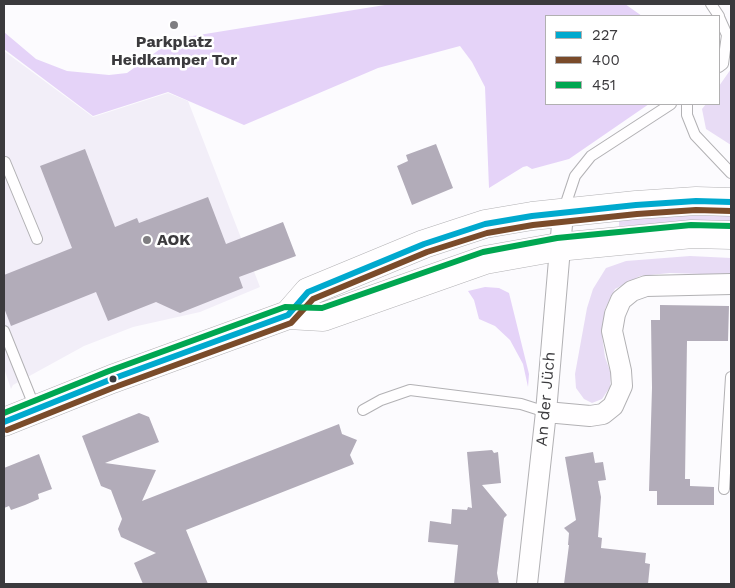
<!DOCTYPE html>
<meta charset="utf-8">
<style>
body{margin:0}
#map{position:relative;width:735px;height:588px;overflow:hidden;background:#fcfbfe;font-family:"Work Sans",sans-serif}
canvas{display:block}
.frame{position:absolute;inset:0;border:5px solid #3b3a3d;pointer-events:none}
.legend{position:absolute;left:545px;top:15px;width:175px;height:90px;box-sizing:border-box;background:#fff;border:1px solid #b1b0b1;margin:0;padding:6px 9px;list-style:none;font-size:15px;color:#3b3a3d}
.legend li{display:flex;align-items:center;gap:10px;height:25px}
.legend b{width:25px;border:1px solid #b1b0b1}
</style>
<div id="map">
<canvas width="735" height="588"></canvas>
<div class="frame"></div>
<ul class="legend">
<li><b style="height:6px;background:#00a9ce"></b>227</li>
<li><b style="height:6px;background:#7a4b2a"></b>400</li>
<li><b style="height:6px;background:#00a651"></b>451</li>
</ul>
</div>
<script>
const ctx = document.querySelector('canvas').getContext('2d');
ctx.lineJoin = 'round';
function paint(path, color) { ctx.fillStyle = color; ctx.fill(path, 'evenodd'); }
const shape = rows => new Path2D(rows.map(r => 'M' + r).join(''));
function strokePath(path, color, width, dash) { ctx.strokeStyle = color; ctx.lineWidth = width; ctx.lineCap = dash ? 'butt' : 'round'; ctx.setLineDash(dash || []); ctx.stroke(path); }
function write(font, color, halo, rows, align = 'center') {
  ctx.font = font + ' "Work Sans",sans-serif'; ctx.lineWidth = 5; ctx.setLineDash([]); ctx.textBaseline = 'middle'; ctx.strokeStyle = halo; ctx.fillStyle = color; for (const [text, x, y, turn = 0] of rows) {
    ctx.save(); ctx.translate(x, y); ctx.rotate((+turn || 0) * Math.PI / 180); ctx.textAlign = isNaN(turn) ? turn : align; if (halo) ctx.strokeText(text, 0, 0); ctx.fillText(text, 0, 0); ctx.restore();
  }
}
const built = shape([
 [4,51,93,117,168,93,188,101,260,287,200,312,133,327,84,346,13,385,11,389,4,368]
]);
const green = shape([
 [731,69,731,145,706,129,702,109,706,104,719,104,719,86],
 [731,213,731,222,696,222,619,226,619,218],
 [690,256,731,258,731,275,670,273,640,276,615,289,605,309,602,335,605,357,611,374,610,387,602,399,592,403,584,399,576,388,575,374,587,308,593,289,606,268,626,261]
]);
const forest = shape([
 [391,4,625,4,642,16,546,16,546,104,649,104,569,159,532,169,527,166,523,167,489,188,485,87,472,62,460,46,378,68,244,125,168,92,93,116,4,49,4,32,36,59,67,71,109,75,127,73,174,39],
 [485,287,499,288,509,293,529,374,528,387,523,364,510,340,495,326,479,319,474,300,468,291]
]);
const building = shape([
 [436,144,453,188,412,205,397,166,408,161,406,155],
 [85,149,115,227,137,218,139,223,208,197,226,244,283,222,296,256,239,277,243,288,180,313,156,302,108,321,96,292,11,326,4,308,4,275,72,248,40,166],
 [660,305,729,306,728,341,687,341,685,479,690,479,690,486,714,487,714,505,657,505,657,491,649,491,652,388,651,320,660,320],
 [139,413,149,417,159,442,105,463,156,470,142,501,339,424,342,434,357,440,350,455,354,464,186,530,208,584,143,584,134,563,156,553,121,537,118,529,122,519,111,490,101,486,82,436],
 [492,450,494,453,498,452,501,483,482,485,507,515,504,518,497,573,499,584,454,584,458,545,428,542,430,521,451,524,452,509,467,510,468,507,472,508,467,452],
 [593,452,595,463,603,462,606,480,598,481,601,497,598,537,602,538,601,548,646,553,645,563,650,564,648,584,564,584,569,545,568,545,569,533,564,528,576,520,565,457],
 [39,454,52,489,38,494,39,499,25,505,11,510,9,506,4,508,4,468]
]);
const lane = shape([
 [711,4,719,16],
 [719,17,727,35,723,64,719,67],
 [687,104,687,115,695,135,731,173],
 [4,163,5,162,37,239],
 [564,209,575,176,591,156,671,104],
 [4,331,35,408],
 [363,410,381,400,410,390,521,404,546,412],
 [724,489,731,377]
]);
const street = shape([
 [546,412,590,416,603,414,613,406,622,386,621,371,612,331,615,314,621,300,632,291,646,286,731,284],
 [527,584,546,412,563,213]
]);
const secondary = shape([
 [288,315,308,292,424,244,485,224,532,216,636,205,696,201,731,202],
 [4,422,112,379,288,315,323,317,485,260,558,247,692,234,731,235]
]);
const bus1 = shape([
 [4,422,112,379,288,315,308,292,424,244,485,224,532,216,636,205,696,201,731,202]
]);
const bus2 = shape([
 [7,430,115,387,291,323,313,299,427,252,487,233,533,225,637,214,696,210,731,211]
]);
const bus3 = shape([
 [4,413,109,371,285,307,322,308,483,252,557,238,691,225,731,226]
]);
const markers = [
 [174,25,5,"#7f7e81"],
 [147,240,5,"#7f7e81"],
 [113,379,4.5,"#3b3a3d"]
];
const poiNames = [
 ["Parkplatz",174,42],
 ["Heidkamper Tor",174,60],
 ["AOK",157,240,"left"]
];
const streetNames = [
 ["An der Jüch",546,399,-85]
];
paint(built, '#f2eef8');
paint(green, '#e8dcf5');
paint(forest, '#e5d3f8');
paint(building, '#b2acb9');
strokePath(lane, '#b2b1b4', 12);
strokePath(street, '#b2b1b4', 22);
strokePath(secondary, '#b2b1b4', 29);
strokePath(lane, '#fffeff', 10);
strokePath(street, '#fffeff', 20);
strokePath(secondary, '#fffeff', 28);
strokePath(bus1, '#00a9ce', 6);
strokePath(bus2, '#7a4b2a', 6);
strokePath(bus3, '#00a651', 6);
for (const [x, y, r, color] of markers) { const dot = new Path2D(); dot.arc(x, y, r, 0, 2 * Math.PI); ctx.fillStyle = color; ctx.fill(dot); strokePath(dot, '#fff', 2); }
write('bold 16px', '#3b3a3d', '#fff', poiNames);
write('16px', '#3b3a3d', '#fff', streetNames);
</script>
